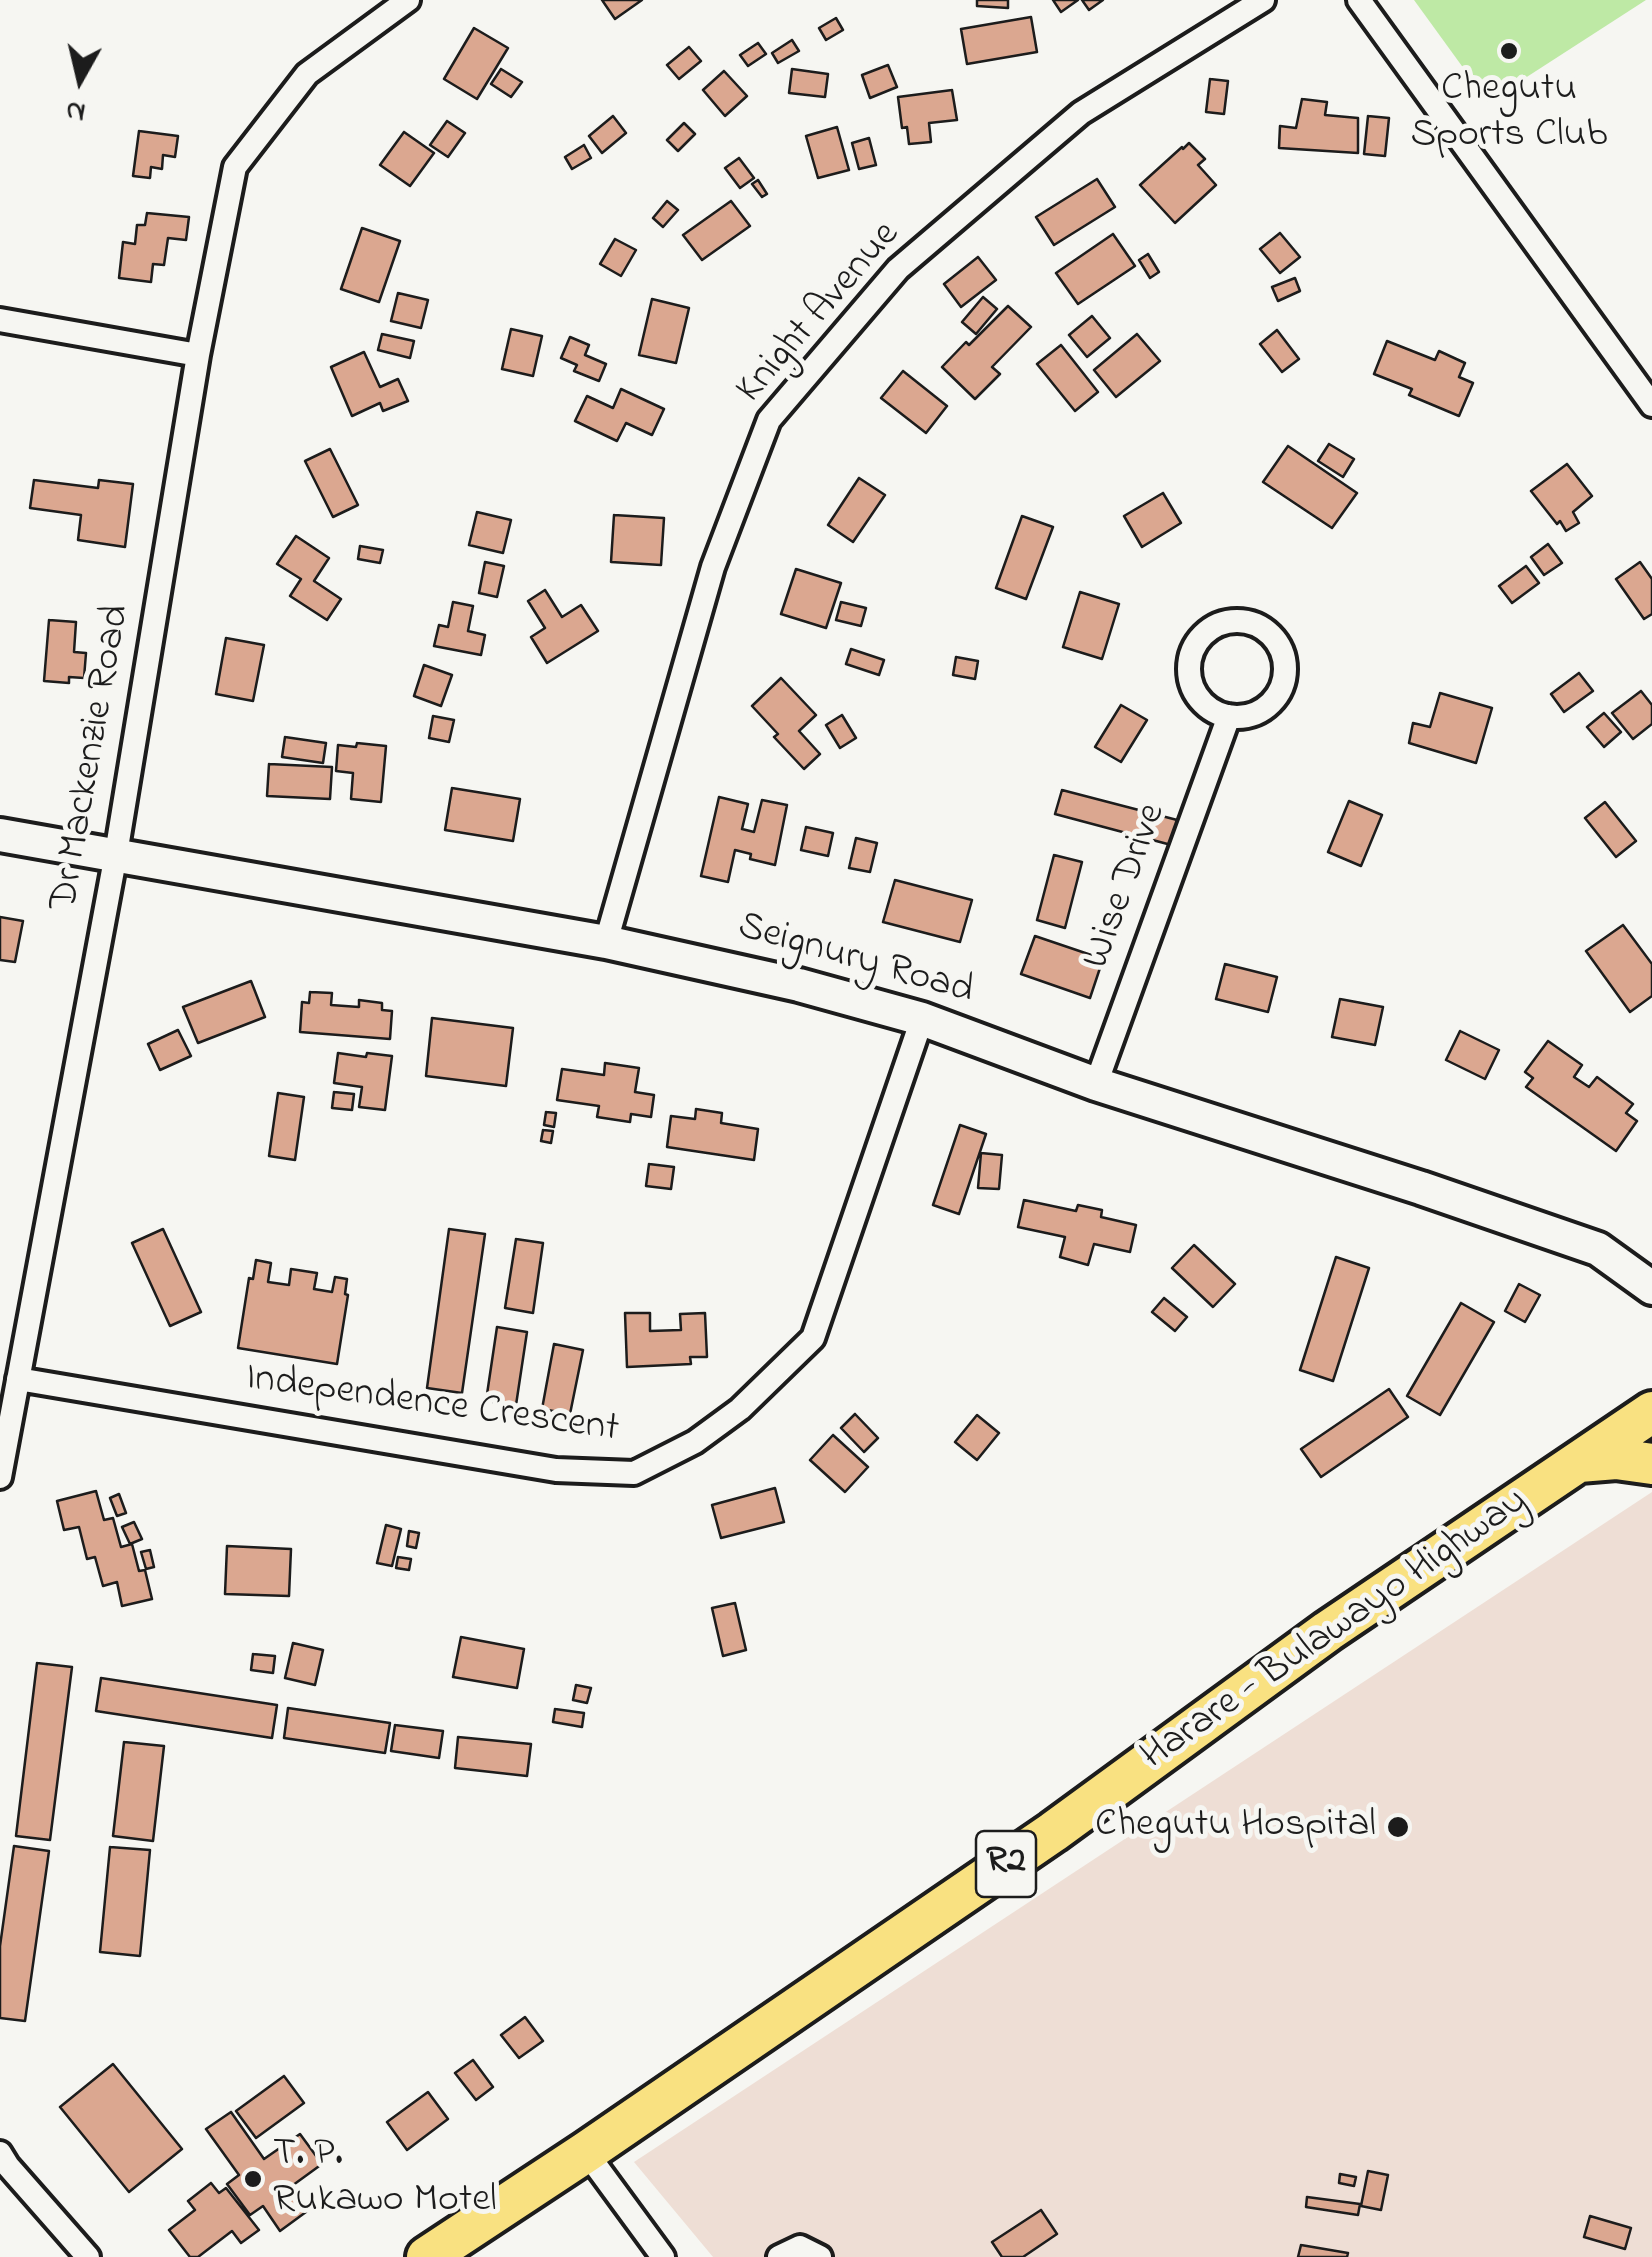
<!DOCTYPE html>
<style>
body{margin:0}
#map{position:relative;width:1652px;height:2257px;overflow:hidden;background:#f6f6f2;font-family:"Indie Flower",sans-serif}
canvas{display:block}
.north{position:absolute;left:30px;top:30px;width:100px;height:100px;-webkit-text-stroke:8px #f6f6f2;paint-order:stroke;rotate:188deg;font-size:28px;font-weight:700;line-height:40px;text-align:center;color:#1c1c1c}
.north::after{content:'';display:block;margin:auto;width:35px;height:45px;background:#1c1c1c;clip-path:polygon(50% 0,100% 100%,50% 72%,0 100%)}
</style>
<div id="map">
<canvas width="1652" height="2257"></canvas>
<div class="north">N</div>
</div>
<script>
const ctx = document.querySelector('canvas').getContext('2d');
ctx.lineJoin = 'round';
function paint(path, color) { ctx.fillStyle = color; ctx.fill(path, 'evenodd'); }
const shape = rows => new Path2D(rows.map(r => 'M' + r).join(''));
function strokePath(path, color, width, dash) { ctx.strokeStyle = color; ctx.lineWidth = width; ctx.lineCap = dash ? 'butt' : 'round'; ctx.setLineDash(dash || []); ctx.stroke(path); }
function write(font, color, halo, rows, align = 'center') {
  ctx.font = font + ' "Indie Flower",sans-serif'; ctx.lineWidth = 10; ctx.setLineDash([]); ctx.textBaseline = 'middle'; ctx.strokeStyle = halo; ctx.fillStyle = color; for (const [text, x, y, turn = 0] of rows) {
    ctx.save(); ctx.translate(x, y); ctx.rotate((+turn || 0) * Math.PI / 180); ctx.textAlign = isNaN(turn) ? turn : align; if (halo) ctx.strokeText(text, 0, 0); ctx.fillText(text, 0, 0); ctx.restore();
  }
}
const built = shape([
 [1652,1492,1652,2257,713,2257,634,2162]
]);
const green = shape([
 [1414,0,1646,0,1488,102]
]);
const building = shape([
 [602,0,642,0,615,19,602,0],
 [977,0,1008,0,1008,8,977,6,977,0],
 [1053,0,1078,0,1061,12,1053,0],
 [1082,0,1103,0,1089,10,1082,0],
 [1031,17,1037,52,967,64,961,29,1031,17],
 [836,18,843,30,826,40,819,28,836,18],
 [474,28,508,48,477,99,444,79,474,28],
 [792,40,799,51,778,63,772,53,792,40],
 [758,43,766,54,748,66,740,55,758,43],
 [689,47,701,61,679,79,667,65,689,47],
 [888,65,897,87,870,98,862,75,888,65],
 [501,69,522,82,511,97,491,84,501,69],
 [792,69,828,74,825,97,789,93,792,69],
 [724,71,747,96,725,116,703,90,724,71],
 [1210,79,1228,81,1224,114,1206,112,1210,79],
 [952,90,957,120,929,123,931,142,909,144,907,127,902,128,898,97,952,90],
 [1302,99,1327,102,1325,115,1358,118,1358,153,1279,148,1280,126,1296,128,1302,99],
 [613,116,626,133,602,153,589,136,613,116],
 [1368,116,1389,118,1385,156,1364,154,1368,116],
 [447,121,465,133,448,157,430,145,447,121],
 [684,123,695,134,678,151,667,140,684,123],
 [837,127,849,170,818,178,806,136,837,127],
 [139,131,178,136,175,157,163,155,162,169,151,167,150,178,133,176,139,131],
 [404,132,434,153,410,186,380,165,404,132],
 [869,138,876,165,859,169,852,143,869,138],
 [1189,143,1205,159,1198,165,1216,185,1175,223,1140,185,1182,147,1183,149,1189,143],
 [584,145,591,158,572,169,565,157,584,145],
 [739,158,754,178,740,188,725,168,739,158],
 [1097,179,1115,207,1054,245,1036,217,1097,179],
 [758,180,767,194,762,197,752,184,758,180],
 [667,201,678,210,663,227,653,218,667,201],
 [731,201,750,226,702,260,683,235,731,201],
 [147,213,189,217,186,240,168,238,164,265,153,264,151,282,119,278,123,242,135,244,137,225,145,225,147,213],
 [362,228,400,241,379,302,341,289,362,228],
 [1280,233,1300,257,1280,273,1260,249,1280,233],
 [1113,234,1135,266,1078,304,1056,273,1113,234],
 [615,239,636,250,621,276,600,264,615,239],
 [1148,254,1159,272,1150,278,1139,260,1148,254],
 [978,257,996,280,961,307,944,284,978,257],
 [1295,278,1300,291,1278,301,1272,287,1295,278],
 [398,293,428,300,421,328,391,321,398,293],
 [983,297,997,309,976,334,962,322,983,297],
 [652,299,689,308,676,363,639,355,652,299],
 [1008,306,1031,327,992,367,1000,374,975,399,942,367,966,342,969,345,1008,306],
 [1092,316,1110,338,1087,357,1069,335,1092,316],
 [511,329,542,336,533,376,502,369,511,329],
 [1277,330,1299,359,1282,372,1260,344,1277,330],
 [382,334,414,341,410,358,378,350,382,334],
 [1137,334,1160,361,1116,397,1094,370,1137,334],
 [570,337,589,345,585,355,606,364,599,381,574,371,577,365,561,358,570,337],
 [1387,341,1435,360,1439,351,1465,363,1459,377,1473,383,1459,416,1409,395,1412,389,1374,374,1387,341],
 [1061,345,1098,392,1075,411,1037,364,1061,345],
 [364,352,380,387,398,379,408,401,383,411,380,403,352,416,331,367,364,352],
 [903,371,947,406,926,433,881,398,903,371],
 [621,389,664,409,652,435,626,423,617,441,575,421,587,396,613,408,621,389],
 [1329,444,1354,459,1343,477,1318,461,1329,444],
 [1288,446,1357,493,1332,528,1263,482,1288,446],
 [330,449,358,505,333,517,305,461,330,449],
 [1567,464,1592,496,1573,512,1579,523,1566,531,1560,521,1557,524,1531,491,1567,464],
 [859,478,885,495,853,542,828,525,859,478],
 [34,480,98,488,99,480,133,484,125,547,78,540,81,515,30,508,34,480],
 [1163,493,1181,523,1142,547,1124,516,1163,493],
 [477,512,511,520,503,553,469,545,477,512],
 [614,515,664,518,661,565,611,562,614,515],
 [1022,516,1053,527,1026,599,996,588,1022,516],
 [296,536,329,558,314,581,341,599,327,620,290,596,301,579,277,564,296,536],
 [1548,544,1562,563,1544,575,1531,557,1548,544],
 [360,546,383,550,380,563,358,559,360,546],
 [485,562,504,566,497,597,479,593,485,562],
 [1640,562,1652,579,1652,614,1644,619,1616,579,1640,562],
 [1526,566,1539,583,1512,603,1499,586,1526,566],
 [796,569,841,583,826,628,781,614,796,569],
 [545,590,562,617,581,605,598,631,547,663,531,637,545,628,528,601,545,590],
 [1080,592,1119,604,1102,659,1063,647,1080,592],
 [453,602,473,606,468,631,485,635,481,655,434,646,439,625,448,627,453,602],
 [841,602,866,608,861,626,836,620,841,602],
 [49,620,76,622,74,652,86,653,84,678,69,677,69,683,44,681,49,620],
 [226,638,264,645,253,701,216,694,226,638],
 [851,649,884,660,879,675,846,664,851,649],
 [956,657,978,661,975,679,953,675,956,657],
 [424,665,452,675,441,706,414,696,424,665],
 [1579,673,1593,691,1564,712,1551,694,1579,673],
 [781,678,816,715,799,731,820,754,804,769,774,737,778,734,752,706,781,678],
 [1641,691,1652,705,1652,724,1633,739,1612,713,1641,691],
 [1440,693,1492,708,1476,763,1409,743,1413,723,1430,727,1440,693],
 [1121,705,1147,720,1121,762,1095,747,1121,705],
 [1604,713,1621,732,1604,747,1587,727,1604,713],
 [842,715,856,738,840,748,826,725,842,715],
 [433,716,454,720,449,742,429,738,433,716],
 [285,737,326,743,323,763,282,757,285,737],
 [357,743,386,746,381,802,351,799,353,773,336,771,338,745,356,747,357,743],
 [269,764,332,767,330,799,267,796,269,764],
 [452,788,520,799,513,841,445,830,452,788],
 [1062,790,1181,821,1175,846,1055,814,1062,790],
 [719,797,748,804,742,829,754,832,762,800,787,805,775,865,750,859,751,854,735,850,728,882,701,876,719,797],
 [1349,801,1382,815,1361,866,1328,852,1349,801],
 [1605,802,1636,841,1616,857,1585,818,1605,802],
 [806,827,833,833,828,856,801,850,806,827],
 [856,838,877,843,870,872,849,868,856,838],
 [1054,855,1082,862,1065,928,1037,920,1054,855],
 [895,880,972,900,960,942,883,922,895,880],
 [0,917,23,921,15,962,0,960,0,917],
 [1623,925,1652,964,1652,996,1630,1012,1586,951,1623,925],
 [1035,936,1103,959,1090,998,1021,974,1035,936],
 [1225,964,1277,977,1268,1012,1216,999,1225,964],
 [251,981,265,1017,198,1043,183,1007,251,981],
 [310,992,332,993,331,1005,359,1007,359,1000,382,1003,382,1010,392,1011,390,1039,300,1032,302,1002,309,1003,310,992],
 [1340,999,1383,1007,1375,1045,1332,1037,1340,999],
 [432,1018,513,1028,506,1086,426,1076,432,1018],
 [178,1030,191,1056,160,1070,148,1044,178,1030],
 [1460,1031,1499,1050,1485,1079,1446,1060,1460,1031],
 [1548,1041,1582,1065,1574,1077,1589,1087,1597,1077,1633,1104,1626,1113,1637,1121,1616,1151,1526,1087,1533,1078,1525,1072,1548,1041],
 [338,1053,366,1057,367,1053,392,1056,385,1110,359,1107,362,1087,334,1083,338,1053],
 [605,1063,639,1068,635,1092,654,1095,651,1117,631,1114,630,1122,597,1117,599,1106,557,1100,562,1069,604,1075,605,1063],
 [334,1092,354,1094,352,1110,332,1108,334,1092],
 [278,1093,304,1097,295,1160,269,1156,278,1093],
 [696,1109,722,1113,721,1123,758,1129,754,1160,667,1147,671,1116,695,1119,696,1109],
 [546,1112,556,1113,554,1127,544,1125,546,1112],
 [960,1125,986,1134,959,1214,933,1205,960,1125],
 [543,1130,553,1131,551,1143,541,1141,543,1130],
 [981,1153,1002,1155,999,1189,978,1188,981,1153],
 [649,1164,674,1167,671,1189,646,1186,649,1164],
 [1024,1200,1076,1211,1078,1205,1102,1210,1101,1217,1136,1225,1130,1252,1094,1244,1088,1265,1060,1257,1065,1237,1018,1227,1024,1200],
 [163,1229,201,1312,170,1326,132,1243,163,1229],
 [449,1229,485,1234,462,1393,427,1388,449,1229],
 [516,1239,543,1243,533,1313,505,1308,516,1239],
 [1194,1245,1235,1284,1213,1307,1172,1268,1194,1245],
 [1336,1257,1369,1268,1333,1381,1300,1370,1336,1257],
 [256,1260,271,1263,268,1282,289,1285,291,1269,317,1273,314,1289,332,1292,335,1277,347,1279,345,1294,348,1295,337,1364,238,1348,249,1278,253,1279,256,1260],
 [1519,1284,1540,1295,1525,1322,1505,1311,1519,1284],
 [1164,1298,1187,1317,1175,1331,1152,1312,1164,1298],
 [1461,1303,1494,1322,1440,1415,1407,1396,1461,1303],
 [625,1313,650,1313,650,1331,681,1330,680,1314,705,1313,707,1357,690,1357,691,1364,627,1367,625,1313],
 [497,1327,527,1332,516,1405,486,1401,497,1327],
 [554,1344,583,1350,570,1414,542,1409,554,1344],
 [1389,1389,1408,1417,1321,1477,1301,1449,1389,1389],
 [855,1414,878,1438,864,1452,841,1428,855,1414],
 [977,1415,999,1433,977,1460,955,1442,977,1415],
 [833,1435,868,1467,845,1492,810,1460,833,1435],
 [775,1488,784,1522,721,1538,712,1505,775,1488],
 [96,1491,104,1520,113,1518,121,1547,132,1544,139,1571,145,1570,152,1599,122,1606,117,1582,103,1586,95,1557,87,1559,79,1527,64,1530,57,1501,96,1491],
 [119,1494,126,1513,117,1516,110,1498,119,1494],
 [134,1522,142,1539,130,1544,122,1527,134,1522],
 [386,1525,401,1529,392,1566,377,1563,386,1525],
 [409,1531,419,1533,416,1548,407,1546,409,1531],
 [227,1546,291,1549,289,1596,225,1594,227,1546],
 [150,1550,154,1567,146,1569,141,1552,150,1550],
 [398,1557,411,1559,409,1570,396,1568,398,1557],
 [735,1603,746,1650,723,1656,712,1608,735,1603],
 [461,1637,524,1649,517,1688,453,1677,461,1637],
 [293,1643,323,1650,315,1685,285,1678,293,1643],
 [253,1654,275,1656,273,1673,251,1670,253,1654],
 [37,1663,72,1667,50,1840,16,1836,37,1663],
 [101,1678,277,1705,272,1738,96,1711,101,1678],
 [576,1685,591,1688,587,1703,573,1700,576,1685],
 [288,1708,390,1723,385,1753,284,1738,288,1708],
 [555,1709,584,1713,582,1727,553,1722,555,1709],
 [395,1725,443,1731,439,1758,391,1751,395,1725],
 [458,1737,531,1744,527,1776,455,1768,458,1737],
 [124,1742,164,1746,153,1841,113,1836,124,1742],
 [14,1846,49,1851,25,2021,0,2018,0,1946,14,1846],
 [110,1847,150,1850,140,1956,100,1952,110,1847],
 [525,2017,543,2041,519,2058,501,2035,525,2017],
 [473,2060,493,2087,476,2100,455,2073,473,2060],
 [113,2064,182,2149,129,2192,60,2107,113,2064],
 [284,2076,304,2103,256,2138,236,2111,284,2076],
 [428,2092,448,2119,407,2150,387,2122,428,2092],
 [231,2112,264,2159,300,2134,322,2164,289,2188,306,2212,280,2231,263,2206,250,2215,227,2184,239,2175,206,2129,231,2112],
 [1368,2171,1388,2175,1381,2210,1361,2206,1368,2171],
 [1340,2174,1356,2177,1354,2186,1339,2183,1340,2174],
 [211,2183,219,2193,226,2188,259,2230,241,2243,232,2231,198,2257,190,2257,169,2230,195,2210,188,2201,211,2183],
 [1307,2197,1360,2204,1358,2215,1306,2207,1307,2197],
 [1041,2210,1057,2234,1023,2257,1002,2257,992,2242,1041,2210],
 [1590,2216,1631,2228,1625,2249,1584,2237,1590,2216],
 [1301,2245,1348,2253,1347,2257,1298,2257,1301,2245]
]);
const minor = shape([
 [1359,0,1652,405],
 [0,320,198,355],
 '1189 669a48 48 0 1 1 96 0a48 48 0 1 1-96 0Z',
 [606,942,713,567,769,420,898,269,1081,113,1263,0],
 [1096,1084,1229,716],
 [18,1379,556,1470,634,1473,695,1442,740,1409,813,1338,922,1019],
 [0,1477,116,854,198,355,235,167,307,74,408,0],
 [586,2152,663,2257],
 [0,2153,8,2166,88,2257],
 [779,2257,800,2247,820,2257]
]);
const secondary = shape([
 [0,835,606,942,799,985,922,1019,1096,1084,1421,1188,1598,1249,1652,1288]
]);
const trunk = shape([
 [1579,1462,1616,1459,1652,1464],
 [427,2257,586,2152,1053,1832,1328,1631,1652,1412]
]);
const markers = [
 [1509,51,10,"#1c1c1c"],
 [1398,1827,12,"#1c1c1c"],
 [253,2179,10,"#1c1c1c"]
];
const shields = [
 [1006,1864,60]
];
const shieldNames = [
 ["R2",1006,1864]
];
const poiNames = [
 ["Chegutu",1509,91],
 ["Sports Club",1509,137],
 ["Chegutu Hospital",1376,1827,"right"],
 ["T. P.",273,2156,"left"],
 ["Rukawo Motel",273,2202,"left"]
];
const streetNames = [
 ["Knight Avenue",820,314,-49],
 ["Dr Mackenzie Road",93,758,-80],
 ["Wise Drive",1127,887,-70],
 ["Seignury Road",855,961,16],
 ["Independence Crescent",432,1406,8],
 ["Harare - Bulawayo Highway",1336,1631,-35]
];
paint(built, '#eeded5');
paint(green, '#bee9a5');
paint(building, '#dba790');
strokePath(building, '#1c1c1c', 2.5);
strokePath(minor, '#1c1c1c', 30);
strokePath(secondary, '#1c1c1c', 40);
strokePath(trunk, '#1c1c1c', 48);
strokePath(minor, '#f6f6f2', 22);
strokePath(secondary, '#f6f6f2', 32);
strokePath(trunk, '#f9e181', 40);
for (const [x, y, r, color] of markers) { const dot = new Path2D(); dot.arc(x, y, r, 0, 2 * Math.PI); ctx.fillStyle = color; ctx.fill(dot); strokePath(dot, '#f6f6f2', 4); }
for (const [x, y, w] of shields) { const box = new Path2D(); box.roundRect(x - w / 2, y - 33, w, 66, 8); ctx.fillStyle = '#f6f6f2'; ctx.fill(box); strokePath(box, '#1c1c1c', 2.5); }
write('bold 38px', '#1c1c1c', null, shieldNames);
write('40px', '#1c1c1c', '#f6f6f2', poiNames);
write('40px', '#1c1c1c', '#f6f6f2', streetNames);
</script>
